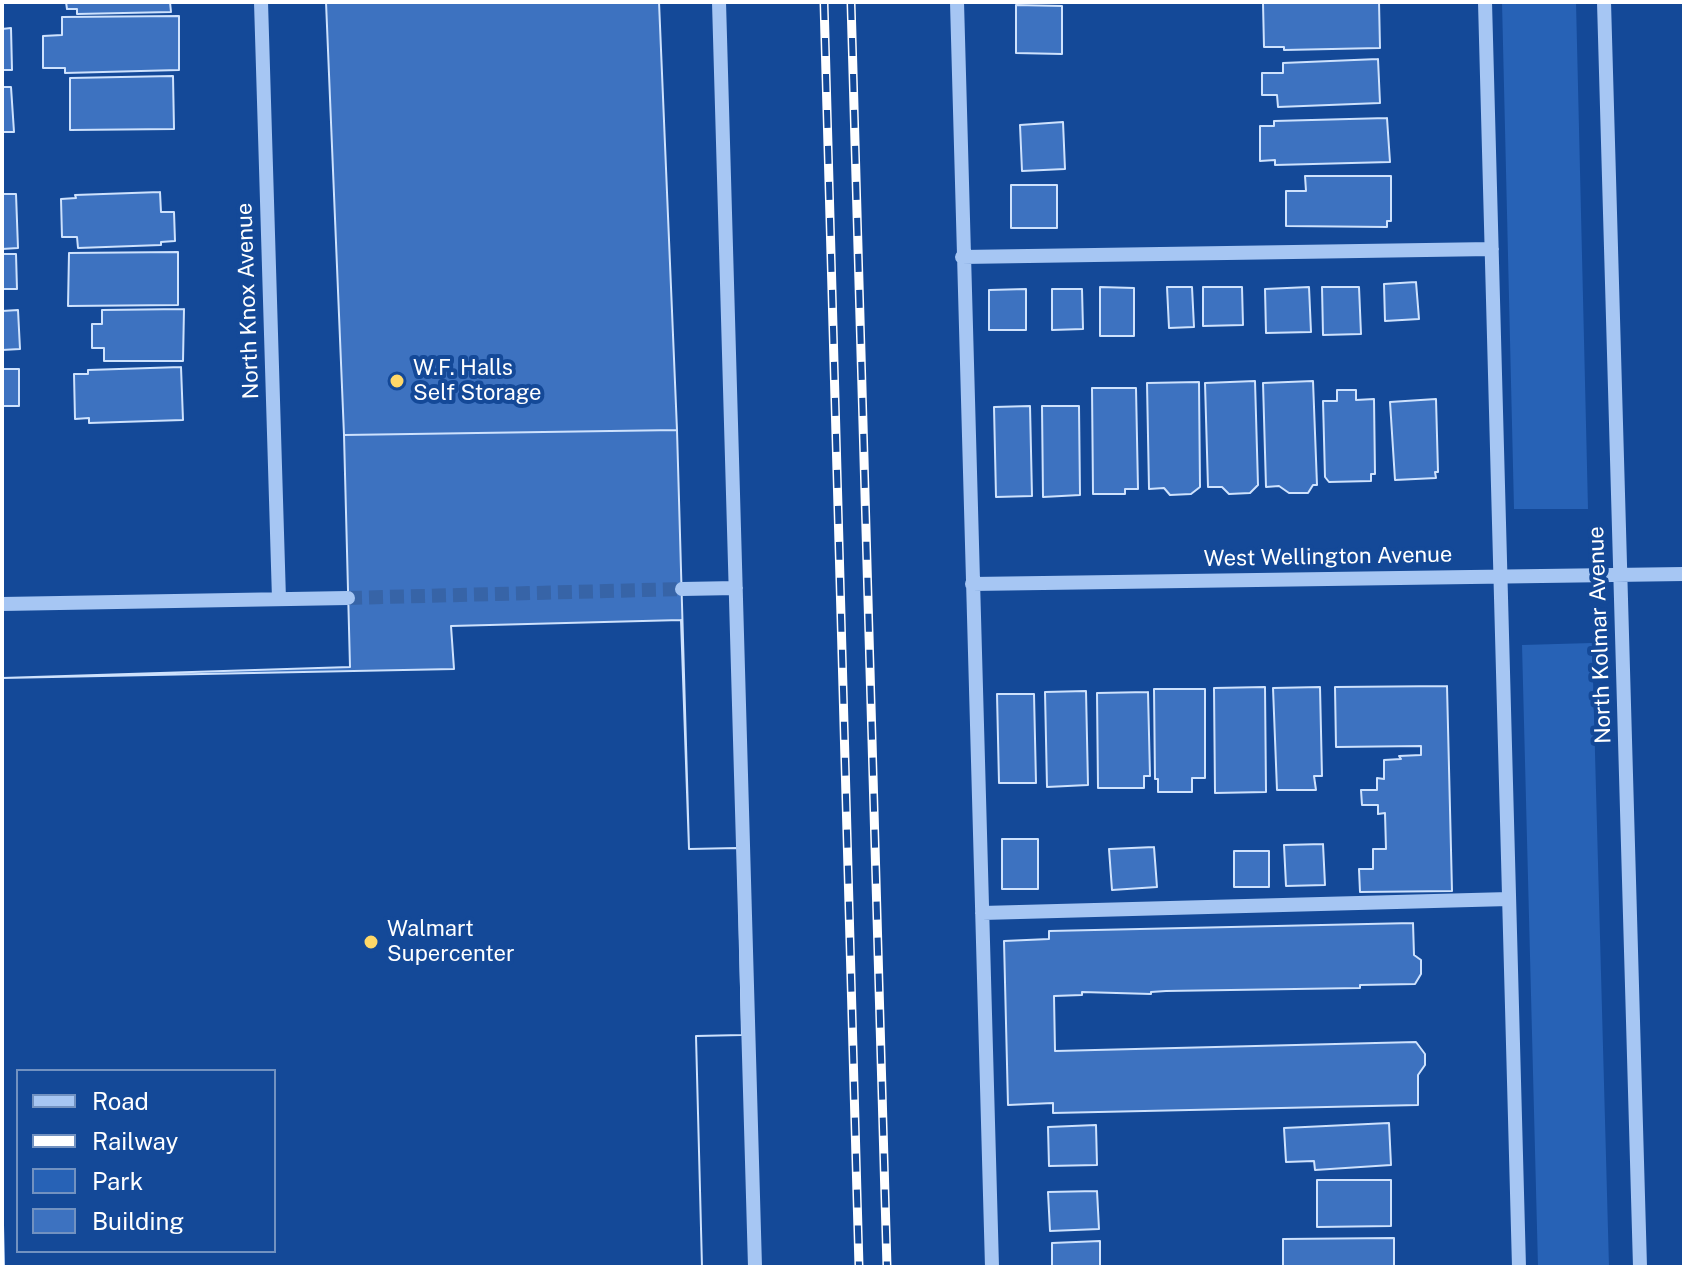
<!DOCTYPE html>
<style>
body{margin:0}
#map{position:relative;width:1686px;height:1269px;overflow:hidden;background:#144998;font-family:"Public Sans",sans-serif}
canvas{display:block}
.frame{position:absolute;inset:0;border:4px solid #fff;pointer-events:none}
.legend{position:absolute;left:16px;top:1069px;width:260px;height:184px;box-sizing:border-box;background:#144998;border:2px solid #7292c1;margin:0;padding:10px 14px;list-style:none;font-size:24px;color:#fff}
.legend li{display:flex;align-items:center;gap:16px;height:40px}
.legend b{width:40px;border:2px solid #7292c1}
</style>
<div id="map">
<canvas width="1686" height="1269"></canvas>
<div class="frame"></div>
<ul class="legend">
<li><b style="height:10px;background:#a6c6f3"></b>Road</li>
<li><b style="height:10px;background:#fff"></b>Railway</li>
<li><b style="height:22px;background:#2762b6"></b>Park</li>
<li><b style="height:22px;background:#3d72c0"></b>Building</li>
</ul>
</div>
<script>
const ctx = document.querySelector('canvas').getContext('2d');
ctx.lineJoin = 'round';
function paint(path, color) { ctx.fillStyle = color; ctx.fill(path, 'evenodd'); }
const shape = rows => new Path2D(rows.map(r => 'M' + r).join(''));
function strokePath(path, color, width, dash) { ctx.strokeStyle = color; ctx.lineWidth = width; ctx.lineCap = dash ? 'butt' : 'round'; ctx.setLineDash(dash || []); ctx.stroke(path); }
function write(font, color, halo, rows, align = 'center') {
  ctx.font = font + ' "Public Sans",sans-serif'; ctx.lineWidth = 8; ctx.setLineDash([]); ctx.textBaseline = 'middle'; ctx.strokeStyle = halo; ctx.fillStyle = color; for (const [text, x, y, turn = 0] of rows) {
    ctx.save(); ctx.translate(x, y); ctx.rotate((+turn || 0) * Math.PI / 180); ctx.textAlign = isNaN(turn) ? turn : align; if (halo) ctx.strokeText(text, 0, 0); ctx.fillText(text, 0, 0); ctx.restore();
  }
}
const green = shape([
 [1502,2,1576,2,1588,509,1514,509],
 [1592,643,1609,1267,1538,1267,1522,645]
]);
const building = shape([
 [66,2,170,2,171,12,77,14,77,9,67,9,66,2],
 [326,2,659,2,677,430,344,435,326,2],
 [1289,2,1379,2,1380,48,1284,50,1284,47,1264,47,1263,3,1289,2],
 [1016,5,1062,6,1062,54,1016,53,1016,5],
 [179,16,179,70,65,73,65,68,43,68,43,36,62,35,62,17,179,16],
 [11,28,12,70,2,70,2,29,11,28],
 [1378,59,1380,103,1278,107,1277,95,1262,95,1262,73,1283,73,1283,63,1378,59],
 [173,76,174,129,70,130,70,78,173,76],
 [2,87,11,87,14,132,2,132,2,87],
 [1387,118,1390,162,1275,165,1275,160,1260,161,1260,126,1274,126,1274,121,1387,118],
 [1063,122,1065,169,1022,171,1020,125,1063,122],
 [1305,176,1391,176,1391,221,1387,221,1387,227,1286,226,1286,191,1306,191,1305,176],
 [1011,185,1057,185,1057,228,1011,228,1011,185],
 [160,192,161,212,174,212,175,241,161,242,161,245,78,248,77,237,62,237,61,199,76,198,75,195,160,192],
 [2,194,16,194,18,248,2,249,2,194],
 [178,252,178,305,68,306,69,253,178,252],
 [2,254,16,254,17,289,2,289,2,254],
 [1416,282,1419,319,1385,321,1384,284,1416,282],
 [1100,287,1134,288,1134,336,1100,336,1100,287],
 [1167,287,1192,287,1194,327,1169,328,1167,287],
 [1203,287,1242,287,1243,325,1203,326,1203,287],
 [1309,287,1311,332,1266,333,1265,289,1309,287],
 [1322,287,1359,287,1361,334,1323,335,1322,287],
 [1026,289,1026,330,989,330,989,290,1026,289],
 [1052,289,1082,289,1083,329,1052,330,1052,289],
 [184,309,183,361,104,361,104,348,92,348,92,324,102,324,102,310,184,309],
 [18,310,20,349,2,350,2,311,18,310],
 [181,367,183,420,89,423,89,418,75,419,74,374,88,374,88,370,181,367],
 [2,369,19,369,19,406,2,406,2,369],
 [1255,381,1258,485,1250,493,1229,494,1222,487,1208,487,1205,383,1255,381],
 [1313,381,1317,485,1313,485,1308,493,1289,493,1279,486,1266,487,1263,383,1313,381],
 [1199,382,1200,487,1191,494,1170,495,1164,488,1149,489,1147,383,1199,382],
 [1092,388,1136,388,1138,489,1125,489,1125,494,1093,494,1092,388],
 [1337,390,1356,390,1356,400,1374,399,1375,474,1371,474,1371,481,1329,482,1325,477,1323,401,1337,401,1337,390],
 [1436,399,1438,472,1435,472,1436,478,1395,480,1390,402,1436,399],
 [1030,406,1032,496,996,497,994,407,1030,406],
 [1042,406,1079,406,1080,495,1043,497,1042,406],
 [677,430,689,849,738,848,742,1035,696,1036,702,1267,4,1267,2,1182,2,678,350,667,344,435,677,430],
 [18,1071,274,1071,274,1251,18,1251,18,1071],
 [681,620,689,849,738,848,742,1035,696,1036,702,1267,4,1267,2,1182,2,678,454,669,451,626,681,620],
 [18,1071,274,1071,274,1251,18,1251,18,1071],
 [1447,686,1452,891,1360,892,1359,869,1373,869,1373,849,1386,849,1385,813,1378,814,1378,805,1362,805,1361,790,1377,790,1377,778,1384,779,1384,760,1401,759,1399,756,1421,755,1421,746,1336,747,1335,687,1447,686],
 [1265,687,1266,792,1215,793,1214,688,1265,687],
 [1320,687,1322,776,1314,776,1316,790,1277,790,1273,688,1320,687],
 [1154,689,1205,689,1205,778,1192,778,1192,792,1158,792,1158,779,1155,779,1154,689],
 [1086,691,1088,785,1047,787,1045,692,1086,691],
 [1148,692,1150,776,1144,776,1144,788,1098,788,1097,693,1148,692],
 [997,694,1034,694,1036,783,999,783,997,694],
 [1002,839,1038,839,1038,889,1002,889,1002,839],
 [1323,844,1325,885,1286,886,1284,845,1323,844],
 [1154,847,1157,887,1112,890,1109,849,1154,847],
 [1234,851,1269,851,1269,887,1234,887,1234,851],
 [1413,923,1414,955,1421,960,1421,974,1415,984,1360,985,1360,988,1166,991,1151,992,1151,994,1082,992,1082,995,1054,996,1055,1051,1416,1042,1425,1054,1425,1065,1418,1075,1418,1105,1053,1113,1053,1103,1008,1105,1004,941,1049,939,1049,931,1413,923],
 [1389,1123,1391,1165,1315,1170,1314,1161,1286,1162,1284,1128,1389,1123],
 [1096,1125,1097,1165,1049,1166,1048,1127,1096,1125],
 [1317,1180,1391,1180,1391,1226,1317,1227,1317,1180],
 [1097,1191,1099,1229,1050,1231,1048,1192,1097,1191],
 [1394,1238,1394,1267,1283,1267,1283,1239,1394,1238],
 [1100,1241,1100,1267,1052,1267,1052,1243,1100,1241]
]);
const minorTunnel = shape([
 [348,598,682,589]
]);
const minor = shape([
 [261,2,279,599],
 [719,2,755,1267],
 [957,2,992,1267],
 [1485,2,1519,1267],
 [1604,2,1640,1267],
 [962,257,1492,249],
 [972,584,1684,574],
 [682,589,736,588],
 [2,604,348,598],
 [982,913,1509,899]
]);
const rail = shape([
 [824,2,859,1267],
 [851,2,887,1267]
]);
const markers = [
 [397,381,8,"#ffd868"],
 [371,942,8,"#ffd868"]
];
const streetNames = [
 ["North Knox Avenue",248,301,-92],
 ["West Wellington Avenue",1328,557,-1],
 ["North Kolmar Avenue",1600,635,-92]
];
const poiNames = [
 ["W.F. Halls",413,368],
 ["Self Storage",413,393],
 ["Walmart",387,929],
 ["Supercenter",387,954]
];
paint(green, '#2762b6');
paint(building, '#3d72c0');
strokePath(building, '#cee2fd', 2);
strokePath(minorTunnel, '#3764a7', 14, [14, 7]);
strokePath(minor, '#a6c6f3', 14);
strokePath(rail, '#fff', 9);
strokePath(rail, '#144998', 6, [18]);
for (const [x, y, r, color] of markers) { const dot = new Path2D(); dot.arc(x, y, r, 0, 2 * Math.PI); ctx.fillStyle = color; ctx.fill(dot); strokePath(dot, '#144998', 3); }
write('22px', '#fff', '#144998', streetNames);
write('22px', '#fff', '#144998', poiNames, 'left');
</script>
